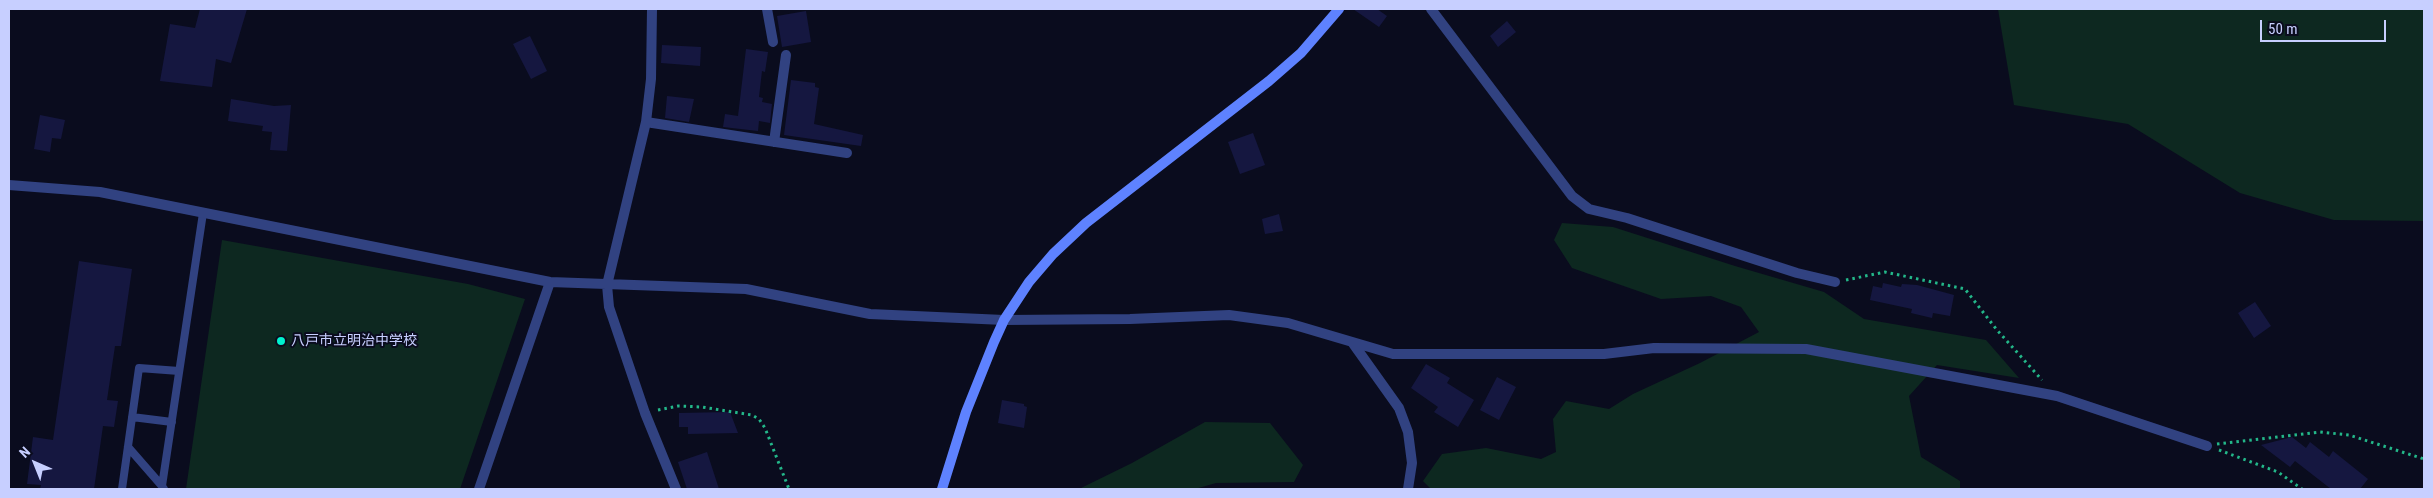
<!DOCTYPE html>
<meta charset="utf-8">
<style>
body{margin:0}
#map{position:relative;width:2433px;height:498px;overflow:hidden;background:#0a0c1e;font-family:"Roboto Condensed",sans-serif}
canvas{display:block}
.frame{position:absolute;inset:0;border:10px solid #c7cfff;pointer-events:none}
.north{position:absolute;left:10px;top:438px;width:50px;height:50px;-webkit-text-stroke:4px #0a0c1e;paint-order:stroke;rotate:316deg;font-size:14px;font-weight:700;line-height:20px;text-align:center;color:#c7cfff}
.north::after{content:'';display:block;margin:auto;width:18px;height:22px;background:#c7cfff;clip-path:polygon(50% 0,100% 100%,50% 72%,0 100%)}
.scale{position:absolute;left:2260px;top:20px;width:126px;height:22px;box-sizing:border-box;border:2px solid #c7cfff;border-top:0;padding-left:6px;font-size:15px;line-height:18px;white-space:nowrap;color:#c7cfff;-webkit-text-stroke:4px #0a0c1e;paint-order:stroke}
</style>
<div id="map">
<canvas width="2433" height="498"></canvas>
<div class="frame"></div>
<div class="north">N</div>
<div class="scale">50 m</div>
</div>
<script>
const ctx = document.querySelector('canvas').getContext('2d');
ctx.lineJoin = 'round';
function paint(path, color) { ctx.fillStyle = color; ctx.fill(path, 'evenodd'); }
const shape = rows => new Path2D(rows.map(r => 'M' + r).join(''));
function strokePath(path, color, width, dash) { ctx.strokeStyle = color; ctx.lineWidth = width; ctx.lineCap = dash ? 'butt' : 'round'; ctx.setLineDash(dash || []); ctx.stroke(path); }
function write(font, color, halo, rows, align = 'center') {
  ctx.font = font + ' "Roboto Condensed","Noto Sans JP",sans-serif'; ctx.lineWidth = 4; ctx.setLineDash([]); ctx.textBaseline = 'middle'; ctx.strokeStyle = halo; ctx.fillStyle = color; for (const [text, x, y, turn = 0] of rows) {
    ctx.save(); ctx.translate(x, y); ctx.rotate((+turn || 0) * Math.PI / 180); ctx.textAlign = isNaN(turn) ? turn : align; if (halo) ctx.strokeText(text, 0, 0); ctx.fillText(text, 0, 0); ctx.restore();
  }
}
const green = shape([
 [1998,9,2424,9,2424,221,2334,220,2240,193,2128,124,2014,105],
 [1562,223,1613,227,1735,266,1824,292,1864,319,1986,340,2019,378,1937,365,1909,396,1921,457,1960,481,1960,489,1431,489,1423,481,1442,454,1486,448,1541,459,1556,452,1553,419,1566,401,1609,409,1633,394,1700,363,1759,332,1741,307,1711,296,1661,299,1572,268,1554,240],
 [222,240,468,284,525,299,460,489,186,489],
 [1205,422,1270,423,1303,465,1294,482,1216,483,1195,489,1079,489,1132,463]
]);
const building = shape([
 [200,9,247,9,231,63,216,59,212,87,160,81,170,24,195,28],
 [1353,9,1377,9,1387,16,1379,27],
 [806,11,811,42,782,47,777,16],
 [1507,21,1516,32,1498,47,1490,36],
 [530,36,547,71,531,79,513,44],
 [662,45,701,47,700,66,661,63],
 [746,49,768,52,765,72,762,71,759,97,763,98,762,102,772,104,770,123,759,121,758,131,723,127,725,114,738,116],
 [791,80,815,83,815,87,819,88,814,124,863,135,861,146,784,135],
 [667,96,694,99,689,122,665,118],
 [231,99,274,106,291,105,287,151,270,150,272,132,262,131,263,126,228,121],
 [40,115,65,120,61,139,52,138,50,152,34,149],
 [1253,133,1265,165,1240,174,1228,142],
 [1279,214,1283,231,1265,234,1262,219],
 [79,261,132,269,121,346,115,346,107,400,118,401,114,427,103,426,94,489,40,489,41,485,27,484,33,437,53,440],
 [1883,283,1901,287,1902,284,1917,285,1954,295,1950,316,1933,313,1932,318,1911,313,1912,309,1870,300,1873,286,1882,288],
 [2255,302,2271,326,2254,338,2238,313],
 [1426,364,1450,378,1447,383,1474,400,1458,427,1434,412,1438,407,1411,388],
 [1497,377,1516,387,1499,420,1480,410],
 [1002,400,1024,404,1024,406,1027,407,1024,428,998,423],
 [730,412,738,433,688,434,688,427,679,427,679,413],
 [2292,437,2306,448,2310,442,2329,457,2333,451,2368,479,2360,489,2331,489,2295,461,2290,467,2261,445],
 [707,452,719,489,687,489,678,462]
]);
const path = shape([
 [1846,280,1885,272,1965,289,1997,330,2042,380],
 [658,410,678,406,702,407,752,415,759,419,765,428,789,489],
 [2217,444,2320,432,2349,435,2424,459],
 [2219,450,2278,472,2302,489]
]);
const lane = shape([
 [132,417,172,422],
 [128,447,162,486],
 [122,489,139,368,179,371],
 [164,489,162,486,203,213]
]);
const street = shape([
 [652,9,651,79,646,122,607,285,609,307,645,413,676,489],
 [767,9,773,42],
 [1431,9,1572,196,1589,209,1627,218,1797,273,1835,282],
 [646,122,847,153],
 [774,142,786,55],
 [9,185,100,192,550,282,746,289,870,314,1004,320,1130,319,1229,315,1288,323,1393,354,1604,354,1654,348,1806,349,2057,396,2207,446],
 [1352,342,1399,408,1408,432,1412,463,1408,489],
 [479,489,550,282]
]);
const secondary = shape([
 [942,489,966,412,994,342,1004,320,1029,282,1053,254,1086,223,1269,81,1301,53,1339,9]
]);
const markers = [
 [281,341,5,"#00f2ce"]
];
const poiNames = [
 ["八戸市立明治中学校",291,341]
];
paint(green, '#0d2820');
paint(building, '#151740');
strokePath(path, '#23b789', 3, [2.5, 4]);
strokePath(lane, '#314281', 8);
strokePath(street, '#314281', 10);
strokePath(secondary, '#5e82ff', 10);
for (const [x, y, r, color] of markers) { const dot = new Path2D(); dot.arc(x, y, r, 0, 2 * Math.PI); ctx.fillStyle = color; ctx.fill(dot); strokePath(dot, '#0a0c1e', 2); }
write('14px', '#c7cfff', '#0a0c1e', poiNames, 'left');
</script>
